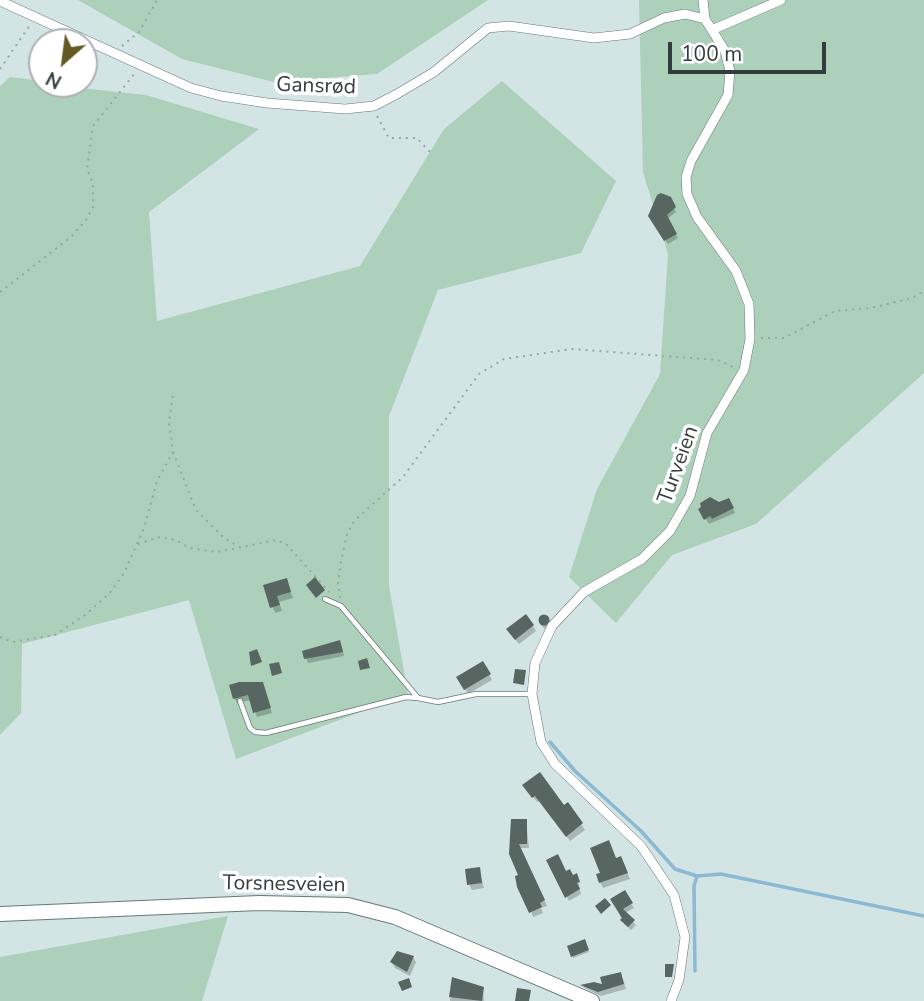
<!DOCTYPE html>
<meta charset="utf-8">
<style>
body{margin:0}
#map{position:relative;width:924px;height:1001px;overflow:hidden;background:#d3e4e4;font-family:"Nunito Sans",sans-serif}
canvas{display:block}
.north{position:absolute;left:28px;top:28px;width:70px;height:70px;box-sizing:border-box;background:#fff;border:2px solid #aeb1b1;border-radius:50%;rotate:208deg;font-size:19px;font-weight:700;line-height:28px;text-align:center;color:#353c3c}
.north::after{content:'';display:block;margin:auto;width:24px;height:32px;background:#625925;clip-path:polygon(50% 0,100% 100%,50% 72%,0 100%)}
.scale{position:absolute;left:668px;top:42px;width:158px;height:32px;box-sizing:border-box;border:4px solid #353c3c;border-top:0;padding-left:9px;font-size:21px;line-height:24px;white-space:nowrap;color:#353c3c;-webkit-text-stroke:5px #fff;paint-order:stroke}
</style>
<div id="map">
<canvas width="924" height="1001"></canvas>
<div class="north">N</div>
<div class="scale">100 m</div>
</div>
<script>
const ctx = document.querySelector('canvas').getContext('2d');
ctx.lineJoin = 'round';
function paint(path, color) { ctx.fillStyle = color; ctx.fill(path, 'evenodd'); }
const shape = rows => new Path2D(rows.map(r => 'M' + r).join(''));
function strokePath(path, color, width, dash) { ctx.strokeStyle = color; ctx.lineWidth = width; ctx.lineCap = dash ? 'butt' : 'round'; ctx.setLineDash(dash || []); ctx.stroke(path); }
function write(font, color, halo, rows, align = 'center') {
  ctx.font = font + ' "Nunito Sans",sans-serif'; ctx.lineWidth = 7; ctx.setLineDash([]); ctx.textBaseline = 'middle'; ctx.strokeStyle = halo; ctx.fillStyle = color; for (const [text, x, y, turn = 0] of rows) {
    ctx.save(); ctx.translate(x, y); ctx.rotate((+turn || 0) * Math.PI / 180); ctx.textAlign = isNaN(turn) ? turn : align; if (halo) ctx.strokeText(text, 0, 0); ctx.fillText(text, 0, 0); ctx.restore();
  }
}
const green = shape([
 [78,0,488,0,377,74,274,82,182,59],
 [639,0,924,0,924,373,756,524,672,555,616,623,569,577,597,489,660,374,668,254,643,172],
 [10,77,42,81,42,84,146,95,259,129,149,212,157,321,360,266,444,129,502,81,616,181,581,253,438,290,389,416,389,586,408,694,236,759,189,600,22,644,21,713,0,735,0,86],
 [228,916,202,1001,0,1001,0,957]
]);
const shadow = shape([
 [670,198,676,212,667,219,678,238,668,244,650,216],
 [728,500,735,513,709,524,700,509],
 [286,580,293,598,279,602,282,611,275,613,265,586],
 [545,615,550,621,545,629,539,623],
 [533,626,536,631,519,644,512,635],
 [342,647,344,656,308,663,306,658],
 [483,663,492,680,468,694,459,678],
 [262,684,272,713,257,717,251,700,237,703,234,698],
 [528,791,564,808,567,804,585,830,570,841,540,801,537,802],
 [526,820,529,848,520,848,547,906,541,908,543,913,533,917,511,854],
 [616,860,624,864,630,879,603,888,600,882],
 [549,861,578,880,581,894,569,901],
 [479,869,484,888,472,890,469,884],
 [612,899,631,904,634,908,625,913,636,925,631,930,624,924],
 [584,942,589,952,573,958,569,947],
 [413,957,416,962,410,976,395,968,392,963],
 [453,979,483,988,484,1001,450,1001],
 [623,979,626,989,601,996,583,987,594,983,604,987]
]);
const stream = shape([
 [550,742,575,771,641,831,675,869,697,876,721,874,924,916],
 [695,971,694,886,697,876]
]);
const building = shape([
 [661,193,671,197,676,207,667,215,677,234,664,241,648,216,657,195],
 [710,497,719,502,729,498,734,508,712,519,710,516,704,520,698,509,701,507,700,503],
 [315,577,325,590,316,598,306,585],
 [287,578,291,592,277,596,280,605,270,608,263,585],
 [526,614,534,625,515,640,506,629],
 '538.5 620a5.5 5.5 0 1 1 11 0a5.5 5.5 0 1 1-11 0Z',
 [340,640,343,652,304,659,302,651],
 [257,649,262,662,251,666,249,652],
 [367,658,370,668,360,670,358,661],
 [483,661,491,674,464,690,456,677],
 [279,662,282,673,272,676,269,664],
 [515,669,526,670,524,685,513,683],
 [239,682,263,682,271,708,253,713,248,695,233,699,229,685],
 [540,772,564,805,568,802,583,823,566,837,535,796,532,798,522,785],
 [511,819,527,819,527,844,519,844,545,900,540,903,542,907,529,913,517,887,515,876,518,875,509,854],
 [609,840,616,858,621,856,628,873,599,883,596,874,600,873,590,848],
 [558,854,566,871,570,869,573,875,577,873,580,882,577,883,580,889,565,898,546,860],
 [480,867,482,883,467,885,465,869],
 [625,890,633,903,623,909,635,920,628,927,620,920,622,918,610,899],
 [605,898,611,905,601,914,595,906],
 [585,939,589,950,571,957,567,946],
 [397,951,414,956,407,972,390,962],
 [665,964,674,964,672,977,665,977],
 [621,972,624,984,598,992,580,985,594,982,602,984,600,977],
 [452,977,484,987,482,1001,449,997],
 [409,978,412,987,402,991,398,982],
 [517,988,531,990,529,1001,515,1001]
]);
const path = shape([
 [122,46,139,32,157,0],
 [0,69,30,25],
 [377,116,389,138,417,138,432,154],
 [0,292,71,237,86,220,93,207,93,184,87,169,93,126,135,73],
 [761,338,784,338,835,311,871,308,912,298,924,291],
 [173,452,196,510,223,537,236,545],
 [138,544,160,537,175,540,190,548,217,552,276,540,287,545,329,592],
 [340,598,338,583,341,562,347,534,354,521,403,477,479,374,504,359,572,349,718,360,735,368],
 [0,637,13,642,55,635,85,615,109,594,124,573,144,528,157,481,173,452,169,422,173,394]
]);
const service = shape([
 [325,599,341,606,418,698,438,702,476,694,531,694],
 [240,701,250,728,255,732,266,733,406,697,417,698]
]);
const minor = shape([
 [0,1,191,88,221,96,267,103,345,109,374,106,397,94,434,72,488,28,509,26,594,38,630,34,664,18,685,14,705,19],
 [714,29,781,0],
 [671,1001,679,980,685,937,674,895,641,846,555,764,541,742,532,694,535,663,552,626,584,592,642,559,670,531,690,496,707,433,744,370,750,339,749,304,736,271,697,217,687,194,686,177,691,161,728,95,730,71,725,51,705,19,703,0]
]);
const primary = shape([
 [0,914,259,903,348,905,395,917,592,1001]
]);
const streetNames = [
 ["Gansrød",316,87,2],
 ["Turveien",679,465,-70],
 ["Torsnesveien",284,885,1]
];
paint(green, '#acd0ba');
paint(shadow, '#0003');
strokePath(stream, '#8cb8d2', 3.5);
paint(building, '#586662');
strokePath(service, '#687878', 6);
strokePath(minor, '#687878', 10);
strokePath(primary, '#687878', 16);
strokePath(path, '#99a6a6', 2, [2, 5]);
strokePath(service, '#fff', 4.5);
strokePath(minor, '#fff', 9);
strokePath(primary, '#fff', 14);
write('21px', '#353c3c', '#fff', streetNames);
</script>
